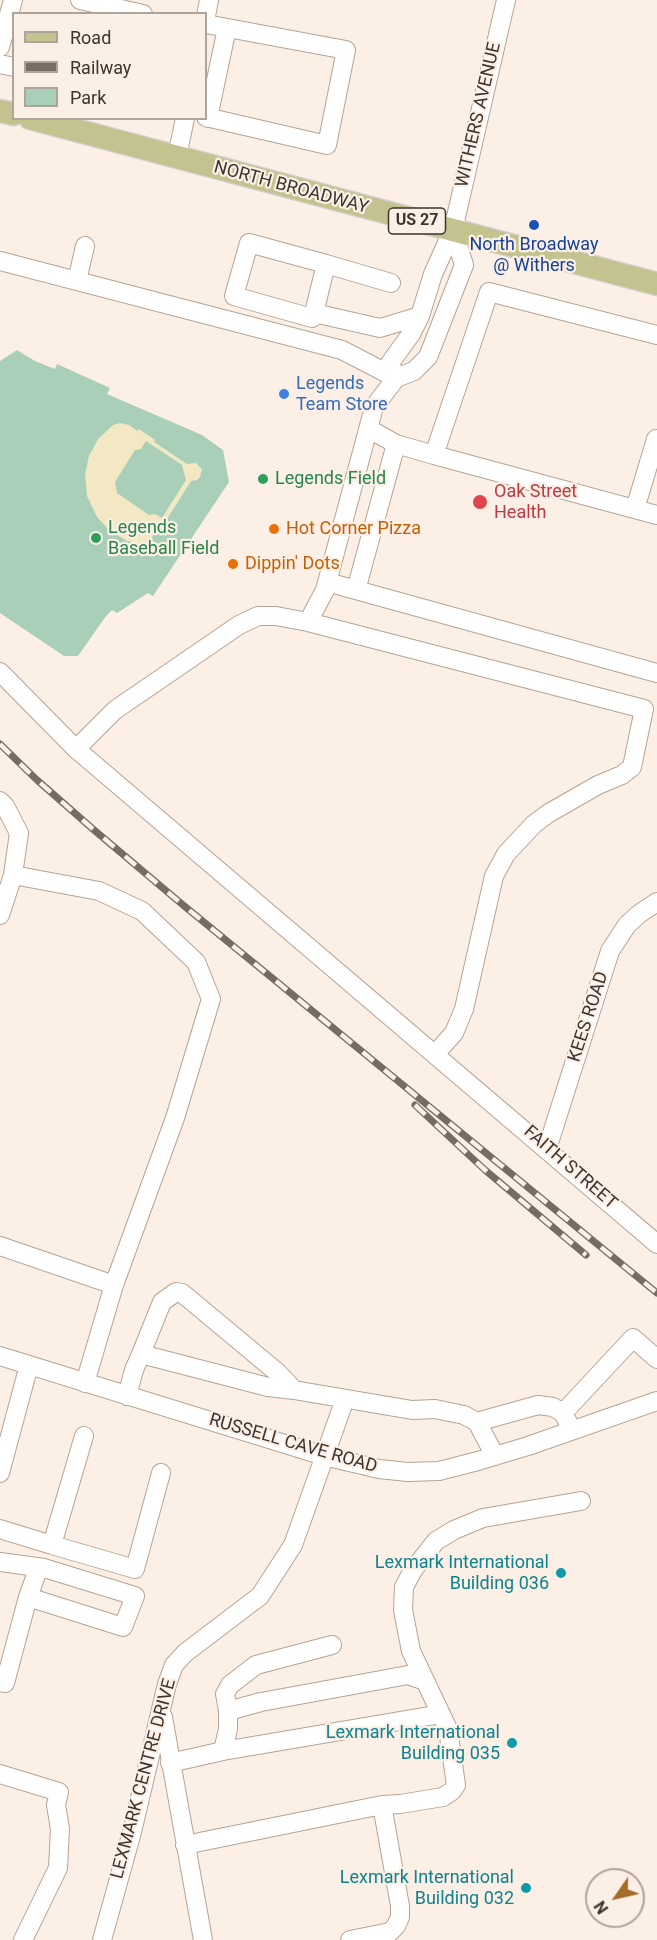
<!DOCTYPE html>
<style>
body{margin:0}
#map{position:relative;width:657px;height:1940px;overflow:hidden;background:#fcefe5;font-family:Roboto,sans-serif}
canvas{display:block}
.legend{position:absolute;left:12px;top:12px;width:195px;height:108px;box-sizing:border-box;background:#fcefe5;border:2px solid #afa49c;margin:0;padding:8px 10px;list-style:none;font-size:18px;color:#3c342e}
.legend li{display:flex;align-items:center;gap:12px;height:30px}
.legend b{width:30px;border:2px solid #afa49c}
.north{position:absolute;left:585px;top:1868px;width:60px;height:60px;box-sizing:border-box;background:#fcefe5;border:2px solid #afa49c;border-radius:50%;rotate:236deg;font-size:16px;font-weight:700;line-height:24px;text-align:center;color:#3c342e}
.north::after{content:'';display:block;margin:auto;width:21px;height:27px;background:#a46c29;clip-path:polygon(50% 0,100% 100%,50% 72%,0 100%)}
</style>
<div id="map">
<canvas width="657" height="1940"></canvas>
<ul class="legend">
<li><b style="height:8px;background:#c4c38f"></b>Road</li>
<li><b style="height:8px;background:#756c64"></b>Railway</li>
<li><b style="height:16px;background:#a9cfb9"></b>Park</li>
</ul>
<div class="north">N</div>
</div>
<script>
const ctx = document.querySelector('canvas').getContext('2d');
ctx.lineJoin = 'round';
function paint(path, color) { ctx.fillStyle = color; ctx.fill(path, 'evenodd'); }
const shape = rows => new Path2D(rows.map(r => 'M' + r).join(''));
function strokePath(path, color, width, dash) { ctx.strokeStyle = color; ctx.lineWidth = width; ctx.lineCap = dash ? 'butt' : 'round'; ctx.setLineDash(dash || []); ctx.stroke(path); }
function write(font, color, halo, rows, align = 'center') {
  ctx.font = font + ' Roboto,sans-serif'; ctx.lineWidth = 4.5; ctx.setLineDash([]); ctx.textBaseline = 'middle'; ctx.strokeStyle = halo; ctx.fillStyle = color; for (const [text, x, y, turn = 0] of rows) {
    ctx.save(); ctx.translate(x, y); ctx.rotate((+turn || 0) * Math.PI / 180); ctx.textAlign = isNaN(turn) ? turn : align; if (halo) ctx.strokeText(text, 0, 0); ctx.fillText(text, 0, 0); ctx.restore();
  }
}
const green = shape([
 [17,350,35,361,55,369,57,364,110,388,107,394,202,435,223,450,229,482,153,596,148,593,117,613,112,610,106,616,78,656,64,656,0,613,0,361]
]);
const sand = shape([
 [120,423,129,425,137,431,139,429,155,440,154,442,187,464,196,463,202,469,200,477,197,480,191,481,162,527,159,526,147,545,127,541,109,530,97,517,87,496,85,474,89,456,98,439,113,425],
 [146,441,182,465,186,480,162,518,155,514,149,515,117,493,115,482,135,450,141,449]
]);
const minor = shape([
 [80,0,143,14],
 [206,16,209,0],
 [206,24,346,50,327,145,206,117],
 [0,47,13,0],
 [0,64,14,67],
 [208,118,227,28],
 [177,157,185,118],
 [453,230,464,265,428,357,414,371,396,378,374,407,325,590,308,622,276,616,258,616,239,625,115,710,76,749,657,1244],
 [0,261,342,350,396,378],
 [77,281,85,246],
 [391,283,326,264,314,313,380,328,420,316],
 [312,318,234,296,249,243,326,264],
 [396,378,390,363,411,334,420,316,433,274,453,230,506,0],
 [396,444,434,455,489,292,657,335],
 [434,455,657,515],
 [635,509,656,439],
 [327,582,657,673],
 [356,590,396,444,369,429],
 [308,622,644,709,632,767,622,775,598,785,549,813,534,824,506,854,494,876,464,1009,454,1033,435,1054],
 [0,672,76,749],
 [0,801,5,806,19,833,13,875,0,915],
 [13,875,99,891,142,911,196,962,211,999,175,1118,114,1285,85,1383],
 [547,1149,610,951,627,925,639,914,657,902],
 [0,1246,114,1285],
 [141,1354,162,1302,176,1292,182,1293,278,1373,294,1390],
 [0,1356,324,1456,379,1469,408,1472,439,1471,478,1461,528,1446,657,1401],
 [127,1396,134,1370,141,1354,268,1387,294,1390,412,1410,435,1409,464,1415,477,1422,495,1456],
 [563,1413,633,1338,657,1359],
 [477,1422,538,1405,553,1407,563,1413,569,1424],
 [0,1473,29,1365],
 [0,1529,52,1545,84,1436],
 [52,1545,135,1569,161,1473],
 [0,1562,44,1568,135,1596,123,1627,28,1597],
 [0,1682,5,1683,28,1597,39,1567],
 [228,1711,225,1694,230,1685,256,1665,332,1645],
 [163,1717,203,1940],
 [223,1751,441,1714],
 [170,1763,223,1751,228,1729,228,1711,261,1702,408,1675,425,1681],
 [0,1774,59,1792,56,1805,60,1829,58,1868,23,1940],
 [185,1845,382,1805],
 [102,1940,132,1832,167,1684,174,1665,185,1653,260,1596,293,1545,345,1399],
 [350,1940,390,1932,396,1926,400,1917,400,1906,382,1805,400,1804,443,1797,452,1791,456,1785,448,1729,411,1651,403,1610,404,1587,413,1570,436,1541,454,1530,483,1518,581,1501]
]);
const major = shape([
 [0,111,14,114],
 [30,118,657,284]
]);
const rail = shape([
 [0,744,37,780,94,830,183,905,657,1293],
 [415,1105,485,1170,586,1255]
]);
const markers = [
 [534,225,6,"#1a4fb4"],
 [284,394,6,"#3f7fe0"],
 [263,479,6,"#2e9e5b"],
 [480,502,8,"#e0444e"],
 [274,529,6,"#e8710a"],
 [96,538,6,"#2e9e5b"],
 [233,564,6,"#e8710a"],
 [561,1573,6,"#0f9aa8"],
 [512,1743,6,"#0f9aa8"],
 [526,1888,6,"#0f9aa8"]
];
const shields = [
 [417,221,57]
];
const shieldNames = [
 ["US 27",417,221]
];
const streetNames = [
 ["WITHERS AVENUE",479,115,-77],
 ["NORTH BROADWAY",291,188,15],
 ["KEES ROAD",589,1017,-72],
 ["FAITH STREET",570,1168,41],
 ["RUSSELL CAVE ROAD",293,1444,16],
 ["LEXMARK CENTRE DRIVE",144,1779,-75]
];
const transitNames = [
 ["North Broadway",534,245],
 ["@ Withers",534,266]
];
const shopNames = [
 ["Legends",296,384],
 ["Team Store",296,405]
];
const leisureNames = [
 ["Legends Field",275,479],
 ["Legends",108,528],
 ["Baseball Field",108,549]
];
const healthNames = [
 ["Oak Street",494,492],
 ["Health",494,513]
];
const foodNames = [
 ["Hot Corner Pizza",286,529],
 ["Dippin' Dots",245,564]
];
const cultureNames = [
 ["Lexmark International",549,1563],
 ["Building 036",549,1584],
 ["Lexmark International",500,1733],
 ["Building 035",500,1754],
 ["Lexmark International",514,1878],
 ["Building 032",514,1899]
];
paint(green, '#a9cfb9');
paint(sand, '#f2e8c3');
strokePath(minor, '#b7a394', 20);
strokePath(major, '#d4d2d1', 25);
strokePath(minor, '#fff', 18);
strokePath(major, '#c4c38f', 22);
strokePath(rail, '#756c64', 7);
strokePath(rail, '#fcefe5', 4.5, [14]);
for (const [x, y, r, color] of markers) { const dot = new Path2D(); dot.arc(x, y, r, 0, 2 * Math.PI); ctx.fillStyle = color; ctx.fill(dot); strokePath(dot, '#fcefe5', 2); }
for (const [x, y, w] of shields) { const box = new Path2D(); box.roundRect(x - w / 2, y - 13, w, 26, 4.5); ctx.fillStyle = '#fcefe5'; ctx.fill(box); strokePath(box, '#3c342e', 1.5); }
write('bold 16px', '#3c342e', null, shieldNames);
write('18px', '#3c342e', '#fcefe5', streetNames);
write('18px', '#164399', '#fcefe5', transitNames);
write('18px', '#366cbe', '#fcefe5', shopNames, 'left');
write('18px', '#27864d', '#fcefe5', leisureNames, 'left');
write('18px', '#be3a42', '#fcefe5', healthNames, 'left');
write('18px', '#c56008', '#fcefe5', foodNames, 'left');
write('18px', '#0d838f', '#fcefe5', cultureNames, 'right');
</script>
